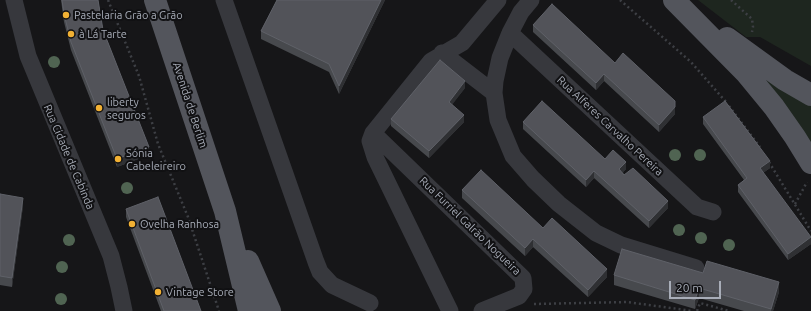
<!DOCTYPE html>
<meta charset="utf-8">
<style>
body{margin:0}
#map{position:relative;width:811px;height:311px;overflow:hidden;background:#161618;font-family:Ubuntu,sans-serif}
canvas{display:block}
.scale{position:absolute;left:669px;top:281px;width:52px;height:18px;box-sizing:border-box;border:2px solid #a8adb8;border-top:0;padding-left:5px;font-size:12px;line-height:14px;white-space:nowrap;color:#a8adb8;-webkit-text-stroke:3px #111113;paint-order:stroke}
</style>
<div id="map">
<canvas width="811" height="311"></canvas>
<div class="scale">20 m</div>
</div>
<script>
const ctx = document.querySelector('canvas').getContext('2d');
ctx.lineJoin = 'round';
function paint(path, color) { ctx.fillStyle = color; ctx.fill(path, 'evenodd'); }
const shape = rows => new Path2D(rows.map(r => 'M' + r).join(''));
function strokePath(path, color, width, dash) { ctx.strokeStyle = color; ctx.lineWidth = width; ctx.lineCap = dash ? 'butt' : 'round'; ctx.setLineDash(dash || []); ctx.stroke(path); }
function write(font, color, halo, rows, align = 'center') {
  ctx.font = font + ' Ubuntu,sans-serif'; ctx.lineWidth = 4; ctx.setLineDash([]); ctx.textBaseline = 'middle'; ctx.strokeStyle = halo; ctx.fillStyle = color; for (const [text, x, y, turn = 0] of rows) {
    ctx.save(); ctx.translate(x, y); ctx.rotate((+turn || 0) * Math.PI / 180); ctx.textAlign = isNaN(turn) ? turn : align; if (halo) ctx.strokeText(text, 0, 0); ctx.fillText(text, 0, 0); ctx.restore();
  }
}
const green = shape([
 [698,0,811,0,811,66,760,37,746,37],
 [749,67,811,106,811,153]
]);
const path = shape([
 [108,0,139,76,158,144,188,217,219,311],
 [620,0,691,62,726,102],
 [731,0,752,19,753,27,752,32],
 [729,106,760,147],
 [769,162,811,231],
 [795,204,807,182],
 [534,304,627,302,693,311],
 [697,311,700,303,729,311]
]);
const minor = shape([
 [14,0,28,56,111,256,119,287,124,311],
 [224,0,316,262,320,272,332,285,370,303],
 [531,0,521,12,510,33,500,58,495,81,494,93,498,120,513,156,533,179,559,204,596,233,621,245,696,268],
 [510,33,697,207,713,212],
 [442,53,494,93],
 [373,133,523,278,524,289,519,296,482,311],
 [450,311,375,157,370,141,373,133,431,61,462,43,498,0]
]);
const major = shape([
 [155,0,225,211,249,311],
 [674,0,746,73,774,107,795,137,811,163],
 [727,38,785,80,811,95],
 [248,261,270,311]
]);
const trees = [
 [54,62],
 [675,155],
 [700,155],
 [127,188],
 [679,230],
 [701,238],
 [69,240],
 [729,245],
 [62,267],
 [61,299]
];
const wall = shape([
 [61,0,98,0,103,30,149,155,117,167,71,50,64,22],
 [277,0,385,0,339,94,329,72,261,39,261,31],
 [533,25,615,63,675,114,659,132,604,81,596,90,533,32],
 [465,88,452,104,464,122,429,158,391,126,391,119],
 [703,117,770,168,763,173,811,244,788,260,738,192,738,185,744,180,703,124],
 [523,122,626,169,623,172,624,175,668,208,649,228,594,178,586,187,523,129],
 [462,190,543,228,607,277,588,297,533,247,525,256,462,198],
 [0,194,23,206,12,287,0,285],
 [126,209,201,311,161,311,126,217],
 [703,273,779,292,773,311,744,311,699,298,695,309,614,285,614,275]
]);
const shadedWall = shape([
 [381,0,385,0,339,94,339,86],
 [604,74,604,81,596,90,596,83],
 [465,81,465,88,449,109,449,102],
 [675,107,675,114,659,132,659,125],
 [464,115,464,122,429,158,429,151],
 [149,147,149,155,117,167,117,159],
 [770,161,770,168,760,175,760,168],
 [626,162,626,169,619,176,619,169],
 [594,171,594,178,586,187,586,180],
 [23,198,23,206,12,287,12,278],
 [668,201,668,208,649,228,649,221],
 [811,237,811,244,788,260,788,254],
 [533,239,533,247,525,256,525,248],
 [607,269,607,277,588,297,588,290],
 [779,282,779,292,773,311,771,311],
 [699,288,699,298,695,309,695,300]
]);
const building = shape([
 [62,0,98,0,103,30,149,147,117,159,71,42,64,14,62,0],
 [277,0,381,0,339,86,329,64,261,31,277,0],
 [552,4,615,63,623,53,675,101,675,107,659,125,604,74,596,83,533,25,552,4],
 [440,60,465,81,449,102,464,115,429,151,391,119,440,60],
 [542,101,605,159,613,150,626,162,619,169,624,175,633,168,668,201,649,221,594,171,586,180,523,122,542,101],
 [725,101,770,161,760,168,811,237,788,254,738,185,747,178,703,117,725,101],
 [481,170,543,228,552,218,607,269,588,290,533,239,525,248,462,190,481,170],
 [0,194,23,198,12,278,0,276,0,194],
 [158,197,201,311,164,311,126,209,158,197],
 [622,249,703,273,707,261,779,282,771,309,699,288,695,300,614,275,622,249]
]);
const markers = [
 [66,15,4,"#f2b134"],
 [71,34,4,"#f2b134"],
 [99,108,4,"#f2b134"],
 [118,159,4,"#f2b134"],
 [132,224,4,"#f2b134"],
 [158,292,4,"#f2b134"]
];
const poiNames = [
 ["Pastelaria Grão a Grão",74,15],
 ["à Lá Tarte",79,34],
 ["liberty",107,102],
 ["seguros",107,115],
 ["Sónia",126,153],
 ["Cabeleireiro",126,166],
 ["Ovelha Ranhosa",140,224],
 ["Vintage Store",166,292]
];
const streetNames = [
 ["Avenida de Berlim",190,105,72],
 ["Rua Alferes Carvalho Pereira",610,126,43],
 ["Rua Cidade de Cabinda",69,157,67],
 ["Rua Furriel Galrão Nogueira",470,226,44]
];
paint(green, '#1e261f');
strokePath(path, '#3d3f44', 2.5, [2, 3]);
strokePath(minor, '#37383d', 17);
strokePath(major, '#53555c', 22);
ctx.fillStyle = '#506452';
for (const [x, y] of trees) { ctx.beginPath(); ctx.arc(x, y, 6, 0, 2 * Math.PI); ctx.fill(); }
paint(wall, '#47494d');
paint(shadedWall, '#2f3033');
paint(building, '#525359');
strokePath(building, '#5f6168', 1);
for (const [x, y, r, color] of markers) { const dot = new Path2D(); dot.arc(x, y, r, 0, 2 * Math.PI); ctx.fillStyle = color; ctx.fill(dot); strokePath(dot, '#111113', 1.5); }
write('11px', '#a8adb8', '#111113', poiNames, 'left');
write('11px', '#a8adb8', '#111113', streetNames);
</script>
